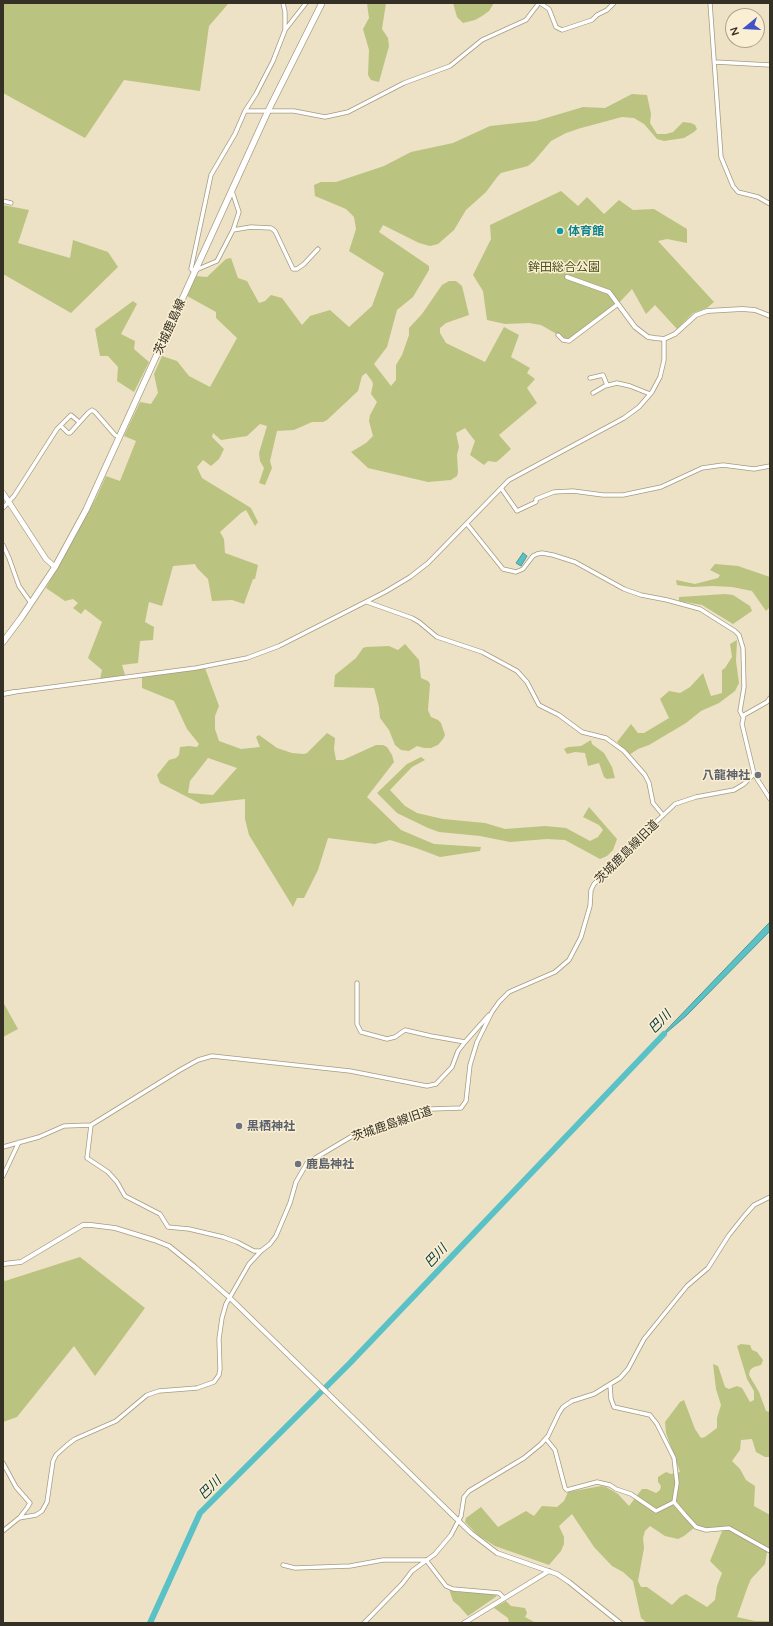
<!DOCTYPE html>
<meta charset="utf-8">
<style>
body{margin:0}
#map{position:relative;width:773px;height:1626px;overflow:hidden;background:#ede2c5;font-family:Quicksand,sans-serif}
canvas{display:block}
.frame{position:absolute;inset:0;border:4px solid #343025;pointer-events:none}
.north{position:absolute;left:725px;top:8px;width:40px;height:40px;box-sizing:border-box;background:#faefd2;border:1px solid #aba38d;border-radius:50%;rotate:252deg;font-size:11px;font-weight:700;line-height:16px;text-align:center;color:#343025}
.north::after{content:'';display:block;margin:auto;width:14px;height:18px;background:#4153c7;clip-path:polygon(50% 0,100% 100%,50% 72%,0 100%)}
</style>
<div id="map">
<canvas width="773" height="1626"></canvas>
<div class="frame"></div>
<div class="north">N</div>
</div>
<script>
const ctx = document.querySelector('canvas').getContext('2d');
ctx.lineJoin = 'round';
function paint(path, color) { ctx.fillStyle = color; ctx.fill(path, 'evenodd'); }
const shape = rows => new Path2D(rows.map(r => 'M' + r).join(''));
function strokePath(path, color, width, dash) { ctx.strokeStyle = color; ctx.lineWidth = width; ctx.lineCap = dash ? 'butt' : 'round'; ctx.setLineDash(dash || []); ctx.stroke(path); }
function write(font, color, halo, rows, align = 'center') {
  ctx.font = font + ' Quicksand,"Noto Sans JP",sans-serif'; ctx.lineWidth = 3; ctx.setLineDash([]); ctx.textBaseline = 'middle'; ctx.strokeStyle = halo; ctx.fillStyle = color; for (const [text, x, y, turn = 0] of rows) {
    ctx.save(); ctx.translate(x, y); ctx.rotate((+turn || 0) * Math.PI / 180); ctx.textAlign = isNaN(turn) ? turn : align; if (halo) ctx.strokeText(text, 0, 0); ctx.fillText(text, 0, 0); ctx.restore();
  }
}
const green = shape([
 [3,3,231,3,228,4,209,26,200,91,124,80,85,138,3,93],
 [367,3,386,3,382,29,388,38,389,46,379,82,371,80,368,75,369,50,363,29,369,18],
 [453,3,494,3,489,11,482,16,475,20,463,23,457,17],
 [632,94,647,95,651,114,650,123,657,134,666,134,673,132,683,122,691,123,695,125,697,129,694,132,684,138,664,141,657,139,644,124,634,118,622,117,581,128,566,133,551,141,534,161,528,166,501,173,498,176,486,192,466,210,454,230,438,244,430,246,419,243,383,225,379,232,429,266,429,270,413,297,397,310,387,347,374,364,391,386,396,380,396,365,402,355,409,335,409,328,422,314,442,285,449,281,456,281,462,286,469,315,446,323,440,328,440,333,446,343,485,362,504,327,519,335,511,357,530,368,527,373,535,379,527,388,537,403,499,435,511,449,499,460,496,462,488,461,484,465,470,455,475,441,465,428,456,433,459,447,457,455,458,472,457,476,451,480,428,482,368,468,351,452,366,443,373,436,369,421,370,415,377,402,371,394,373,384,372,381,366,373,362,376,358,391,327,420,323,422,312,422,294,430,277,431,270,461,272,468,265,485,259,483,264,468,260,461,259,453,267,426,260,424,247,436,221,440,213,433,212,437,224,449,219,459,211,466,203,460,197,467,202,478,251,508,258,522,255,526,246,510,241,513,220,532,224,539,225,553,258,565,255,579,253,579,244,604,232,600,212,601,208,579,197,568,195,564,173,566,162,606,149,602,145,622,154,627,153,640,140,641,138,663,122,665,125,675,100,679,102,670,88,658,102,622,85,609,81,614,73,608,78,603,73,599,65,601,46,588,96,498,106,476,120,481,136,441,124,436,140,402,151,404,158,393,154,374,162,356,177,361,189,376,210,387,237,338,216,318,216,312,187,296,195,276,207,277,226,259,231,258,238,278,247,281,259,303,265,301,271,295,282,298,302,325,310,316,330,310,349,327,372,306,384,273,349,251,356,229,354,217,346,209,315,196,314,185,321,182,336,182,384,166,411,152,453,143,490,126,536,121,583,107,605,108],
 [561,191,578,206,587,197,604,214,619,200,633,210,654,209,687,229,687,243,667,239,658,241,714,302,707,308,693,313,677,329,655,305,646,314,632,289,618,304,569,341,541,325,529,323,505,324,487,320,483,291,473,275,491,239,490,225],
 [3,205,29,210,18,243,70,258,73,240,108,252,118,267,71,313,3,274],
 [133,301,137,304,121,334,135,341,134,349,149,362,134,392,117,381,118,367,108,356,100,356,95,329],
 [715,564,738,566,770,577,770,607,766,611,752,591,732,587,713,586,692,587,677,585,676,580,695,584,718,578,720,575,710,570],
 [725,594,733,595,750,606,752,611,733,624,702,605,679,601,679,597],
 [737,640,736,661,739,683,735,691,719,703,701,711,686,723,649,745,638,749,629,755,617,742,631,724,638,733,644,733,669,718,660,699,669,691,680,693,690,687,703,673,711,696,722,693,722,670,725,668,732,657,730,644],
 [405,644,419,660,421,678,428,681,430,684,428,710,431,717,438,720,441,723,445,735,443,739,438,745,431,748,424,748,417,746,409,751,401,750,395,745,389,730,380,718,379,707,374,688,334,687,335,675,356,658,363,648,366,647,389,646,398,650],
 [205,668,219,706,215,716,215,729,219,741,241,749,260,747,256,737,259,735,277,748,292,753,304,754,307,753,327,733,335,738,334,749,336,760,343,760,376,745,383,745,387,747,392,755,394,762,367,797,401,830,434,844,481,847,480,851,440,857,416,848,390,840,375,844,328,838,318,870,304,898,297,898,293,907,249,835,245,819,245,799,201,804,160,783,157,775,169,760,176,758,179,755,180,747,189,746,197,747,199,744,187,729,174,701,142,688,142,676],
 [208,758,237,768,213,795,188,793,190,781],
 [591,740,592,744,604,753,612,767,615,778,607,779,604,777,599,763,588,766,585,753,575,752,567,754,564,749,568,747,581,746],
 [421,757,425,760,412,767,390,790,405,806,417,813,443,819,485,823,505,829,545,826,566,828,590,841,598,837,603,830,599,825,583,817,589,807,617,839,613,850,607,856,600,859,565,840,547,839,510,842,480,836,439,832,428,828,397,813,377,793,407,764],
 [3,1002,18,1029,3,1037],
 [80,1257,145,1308,95,1376,74,1346,17,1417,3,1422,3,1279,5,1281],
 [741,1344,750,1345,752,1350,757,1352,763,1360,761,1365,754,1367,750,1370,749,1375,759,1392,766,1411,770,1412,770,1457,765,1457,756,1452,752,1439,741,1440,740,1450,732,1461,740,1469,746,1480,755,1486,754,1506,770,1515,770,1553,767,1552,765,1564,751,1579,748,1586,737,1617,755,1621,770,1621,770,1623,647,1623,641,1618,633,1581,623,1572,612,1566,594,1547,572,1514,559,1526,564,1537,564,1544,561,1551,549,1565,495,1546,479,1536,465,1522,466,1518,481,1507,498,1527,526,1511,534,1516,542,1506,557,1507,564,1501,568,1492,601,1486,606,1487,618,1494,629,1506,642,1489,647,1489,656,1493,660,1490,661,1486,658,1482,658,1477,666,1472,671,1474,680,1472,666,1433,665,1422,680,1402,684,1400,695,1429,701,1438,705,1437,717,1428,717,1418,721,1405,716,1389,713,1364,718,1366,725,1387,729,1389,737,1386,742,1388,750,1402,754,1400,754,1391,747,1379,737,1346],
 [650,1526,665,1536,678,1539,684,1536,694,1528,700,1530,723,1529,710,1561,722,1573,717,1586,715,1600,707,1607,686,1594,680,1597,672,1605,647,1587,641,1587,638,1581,644,1548,643,1538,645,1531],
 [449,1589,457,1592,494,1593,497,1596,468,1616,459,1606,453,1601],
 [506,1601,511,1606,525,1608,527,1613,525,1617,536,1623,509,1623,508,1618,494,1608]
]);
const water = shape([
 [523,553,527,556,521,566,516,563,523,553],
 [770,922,770,931,686,1016,653,1044,770,922]
]);
const river = shape([
 [150,1623,200,1513,350,1363,664,1034]
]);
const minor = shape([
 [283,3,285,12,285,29],
 [540,3,549,9,556,27,562,30,592,20,597,15,607,10,614,3],
 [710,3,721,157,733,186,738,192,758,197,770,204],
 [715,62,770,65],
 [245,111,294,111,325,117,348,112,404,83,450,66,482,40,526,20,539,3],
 [3,201,11,203],
 [233,230,251,227,271,228,275,231,293,269,297,269,304,264,318,249],
 [196,270,217,261,233,230,239,212,232,191],
 [195,272,191,269,211,175,235,134,245,111,256,94,273,61,285,30,306,3],
 [558,335,563,340,569,341,618,304],
 [590,378,603,375,607,385],
 [593,393,605,386,617,383,630,386,650,394],
 [61,426,68,433,70,433,88,413,92,410,95,412,115,435,119,437],
 [501,488,517,511,536,502,536,499,554,492,573,491,603,495,623,495,661,487,702,468,723,465,754,469,770,466],
 [3,508,14,496,57,429,71,415,79,422],
 [467,524,503,569,516,572,523,569,533,556,537,554,542,553,553,555,575,562,624,589,641,595,667,600,700,609,735,631,739,635,743,648,744,687,740,711,743,717],
 [3,545,9,558,19,586,31,603],
 [367,602,412,618,419,622,437,637,482,652,517,671,527,682,539,705,559,715,582,732,606,738,624,751,645,775,649,783,653,803,663,815],
 [14,692,196,668,247,658,279,646,385,592,410,577,428,563,509,480,624,418,639,407,652,392,660,377,664,360,664,339],
 [770,698,767,702,744,715,742,724,754,774,770,799],
 [357,983,357,1024,361,1032,387,1039,395,1037,405,1030,431,1036,465,1042],
 [91,1125,87,1158,108,1172,117,1182,125,1196,160,1214,168,1227,189,1229,223,1237,237,1242,254,1251,261,1251],
 [3,1147,39,1137,64,1126,91,1125,180,1070,198,1060,212,1056,350,1071,427,1086,436,1084,452,1067,458,1051,465,1042,489,1015],
 [3,1176,19,1142],
 [610,1385,611,1399,614,1407,650,1415,657,1424,674,1458,677,1483,674,1502,685,1515,696,1527,706,1530,729,1528,770,1551],
 [546,1439,555,1450,565,1488,567,1490,597,1482,610,1485,616,1489,631,1494,656,1511,674,1502],
 [3,1463,16,1487,30,1503,27,1508,20,1517],
 [3,1531,19,1518,36,1515,42,1511,47,1502,53,1461,56,1455,67,1445,75,1439,116,1421,147,1395,159,1391,197,1388,214,1382,219,1375,220,1369,219,1339,222,1318,226,1304,249,1264,261,1251,270,1244,276,1236,290,1203,296,1182,307,1163,354,1135,393,1121,431,1109,461,1108,466,1101,470,1065,477,1042,492,1012,499,1002,509,992,555,972,569,960,581,937,590,906,591,890,594,884,639,838,675,804,696,797,734,790,744,784,754,774],
 [426,1560,446,1586,453,1589,499,1593,504,1598],
 [283,1565,295,1568,350,1566,383,1560,425,1560],
 [364,1623,402,1584,412,1571,435,1554,451,1535,461,1516,464,1497,469,1491,524,1458,541,1444,548,1436,559,1413,563,1407,572,1401,594,1394,620,1378,628,1369,644,1339,687,1286,708,1268,729,1235,745,1215,754,1205,770,1197]
]);
const tertiary = shape([
 [567,277,609,292,635,327,648,337,655,338,664,339,675,334,696,315,707,311,742,309,755,310,770,316],
 [3,694,14,692],
 [3,1264,21,1262,83,1225,91,1225,115,1228,154,1240,169,1246,195,1267,230,1298,471,1533,497,1553,557,1574,569,1582,620,1623],
 [464,1623,549,1571]
]);
const secondary = shape([
 [3,493,46,559,55,567]
]);
const primary = shape([
 [3,642,21,618,55,567,86,510,268,111,322,3]
]);
const markers = [
 [560,231,4,"#0f9aa8"],
 [758,775,4,"#6b7280"],
 [239,1126,4,"#6b7280"],
 [298,1164,4,"#6b7280"]
];
const cultureNames = [
 ["体育館",568,231]
];
const parkNames = [
 ["鉾田総合公園",564,267]
];
const streetNames = [
 ["茨城鹿島線",170,327,-66],
 ["茨城鹿島線旧道",627,852,-45],
 ["茨城鹿島線旧道",392,1124,-19]
];
const worshipNames = [
 ["八龍神社",750,775,"right"],
 ["黒栖神社",247,1126],
 ["鹿島神社",306,1164]
];
const waterNames = [
 ["巴川",660,1022,-46],
 ["巴川",436,1256,-47],
 ["巴川",210,1488,-45]
];
paint(green, '#bbc380');
paint(water, '#5ac1c6');
strokePath(water, '#4f9696', 1);
strokePath(river, '#5ac1c6', 6);
strokePath(minor, '#a69b80', 5);
strokePath(tertiary, '#a69b80', 5.5);
strokePath(secondary, '#a69b80', 6);
strokePath(primary, '#a69b80', 7);
strokePath(minor, '#fff', 3.5);
strokePath(tertiary, '#fff', 4);
strokePath(secondary, '#fff', 5);
strokePath(primary, '#fff', 5.5);
for (const [x, y, r, color] of markers) { const dot = new Path2D(); dot.arc(x, y, r, 0, 2 * Math.PI); ctx.fillStyle = color; ctx.fill(dot); strokePath(dot, '#faefd2', 1.5); }
write('bold 12px', '#0d838f', '#faefd2', cultureNames, 'left');
write('12px', '#4c501b', '#faefd2', parkNames);
write('12px', '#343025', '#faefd2', streetNames);
write('bold 12px', '#5b616d', '#faefd2', worshipNames, 'left');
write('italic 13px', '#05383a', '#faefd2', waterNames);
</script>
